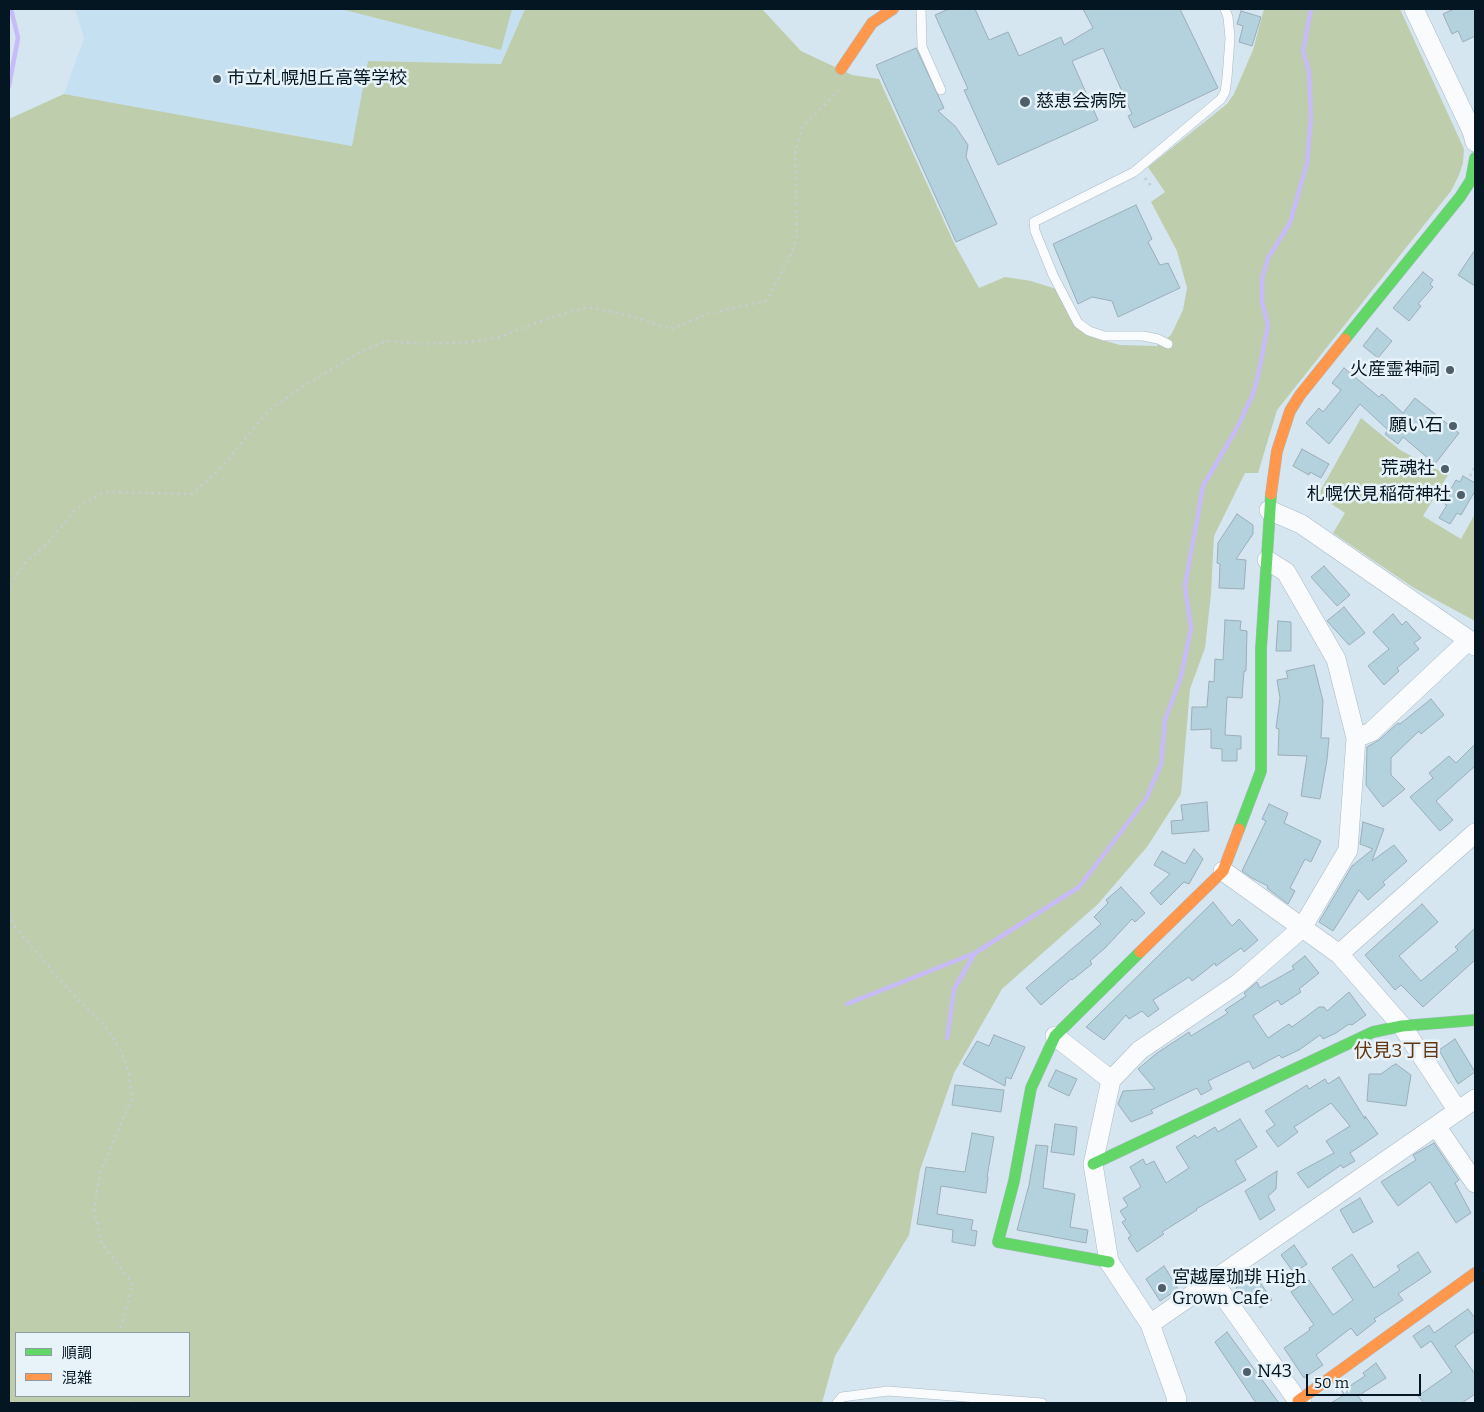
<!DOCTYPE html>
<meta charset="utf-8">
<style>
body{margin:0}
#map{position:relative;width:1484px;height:1412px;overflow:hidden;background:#d5e6f1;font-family:Bitter,"Noto Sans JP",serif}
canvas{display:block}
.frame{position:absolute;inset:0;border:10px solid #031621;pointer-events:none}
.legend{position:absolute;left:15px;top:1332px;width:175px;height:65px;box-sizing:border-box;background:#e8f2f9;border:1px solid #8c9aa3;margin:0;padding:6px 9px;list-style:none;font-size:15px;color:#031621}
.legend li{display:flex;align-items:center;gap:10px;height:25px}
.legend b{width:25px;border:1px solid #8c9aa3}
.scale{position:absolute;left:1306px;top:1374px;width:115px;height:22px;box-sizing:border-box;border:2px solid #031621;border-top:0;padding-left:6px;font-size:15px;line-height:18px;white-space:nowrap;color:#031621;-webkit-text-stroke:4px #e8f2f9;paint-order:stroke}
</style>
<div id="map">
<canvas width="1484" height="1412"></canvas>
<div class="frame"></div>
<ul class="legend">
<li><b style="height:6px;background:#63d668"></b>順調</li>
<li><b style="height:6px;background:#ff974d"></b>混雑</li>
</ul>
<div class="scale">50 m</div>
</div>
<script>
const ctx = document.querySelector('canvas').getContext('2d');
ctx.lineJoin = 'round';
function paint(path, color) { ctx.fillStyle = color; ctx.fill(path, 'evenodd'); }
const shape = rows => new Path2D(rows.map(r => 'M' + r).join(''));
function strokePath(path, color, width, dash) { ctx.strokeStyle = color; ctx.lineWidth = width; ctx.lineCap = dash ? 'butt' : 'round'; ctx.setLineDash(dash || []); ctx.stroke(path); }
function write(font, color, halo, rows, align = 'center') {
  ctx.font = font + ' Bitter,"Noto Sans JP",serif'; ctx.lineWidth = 5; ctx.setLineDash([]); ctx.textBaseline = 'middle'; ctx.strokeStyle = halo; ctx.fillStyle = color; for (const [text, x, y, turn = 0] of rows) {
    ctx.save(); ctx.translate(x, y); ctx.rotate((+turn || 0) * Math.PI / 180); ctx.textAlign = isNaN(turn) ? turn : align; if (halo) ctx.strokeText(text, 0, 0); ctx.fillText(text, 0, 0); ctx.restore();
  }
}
const built = shape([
 [75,9,525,9,501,64,368,61,352,146,64,94,84,38]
]);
const green = shape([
 [341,9,512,9,501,50],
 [525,9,762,9,801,51,852,75,879,79,954,243,979,288,1005,277,1031,281,1056,289,1074,325,1088,336,1120,345,1157,346,1171,335,1183,310,1187,288,1177,251,1151,202,1165,192,1148,167,1227,104,1234,94,1253,50,1264,9,1400,9,1464,149,1463,163,1459,175,1451,191,1277,410,1258,473,1245,473,1214,536,1211,594,1205,648,1190,689,1181,794,1147,847,1098,904,1002,989,954,1073,920,1170,909,1235,835,1356,822,1403,9,1403,9,119,64,94,352,146,368,61,501,64],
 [16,1333,189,1333,189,1396,16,1396],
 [1361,418,1400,450,1448,475,1423,516,1461,539,1475,514,1475,621,1414,588,1333,533,1345,513,1318,495]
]);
const stream = shape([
 [9,86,18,38,11,9],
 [847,1004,975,953],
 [947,1038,954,989,975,953,1079,887,1146,799,1161,764,1165,720,1181,677,1191,628,1185,586,1203,486,1237,428,1253,394,1258,375,1268,325,1262,302,1262,279,1268,258,1290,223,1307,163,1311,117,1309,72,1303,51,1311,9]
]);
const building = shape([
 [949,9,975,9,989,40,1008,32,1019,56,1061,37,1064,45,1093,28,1083,9,1180,9,1218,88,1134,128,1128,116,1132,114,1103,48,1072,61,1098,120,998,165,964,90,968,89,935,15,949,9],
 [1454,9,1475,9,1475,36,1463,42,1458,31,1452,34,1443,14,1454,9],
 [1241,11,1261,17,1252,46,1239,42,1243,26,1237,24,1241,11],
 [916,48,944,108,938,111,955,126,968,145,966,157,997,224,956,242,876,65,916,48],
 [1136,205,1152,239,1148,242,1160,265,1168,263,1180,288,1118,317,1112,301,1092,297,1078,304,1053,244,1136,205],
 [1475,250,1475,286,1458,275,1475,250],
 [1423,272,1433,280,1430,284,1433,287,1418,304,1421,306,1409,321,1393,308,1423,272],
 [1377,328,1392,341,1378,358,1363,346,1377,328],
 [1344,368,1379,397,1382,394,1403,413,1415,398,1459,433,1435,464,1403,437,1398,444,1385,434,1388,430,1360,404,1329,444,1306,423,1319,408,1323,412,1341,390,1332,383,1344,368],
 [1302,449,1329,464,1321,478,1310,472,1309,475,1293,466,1302,449],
 [1463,476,1475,483,1475,491,1461,515,1457,513,1450,524,1439,518,1447,505,1443,503,1456,480,1460,482,1463,476],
 [1237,514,1253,525,1253,534,1236,559,1246,560,1244,589,1219,588,1220,564,1217,563,1218,543,1237,514],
 [1324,566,1350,595,1337,606,1311,577,1324,566],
 [1344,607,1365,633,1349,645,1327,621,1344,607],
 [1393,614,1402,625,1406,621,1421,638,1414,643,1419,649,1397,668,1399,671,1384,685,1368,666,1389,649,1373,632,1393,614],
 [1225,620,1241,621,1240,630,1247,631,1246,671,1244,671,1242,698,1227,697,1225,735,1241,736,1241,749,1237,749,1237,761,1222,761,1222,749,1211,748,1211,729,1191,730,1192,707,1207,707,1209,681,1214,682,1215,659,1223,660,1225,620],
 [1278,621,1291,622,1291,651,1276,651,1278,621],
 [1314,665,1323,701,1321,738,1329,738,1327,760,1320,799,1301,796,1307,756,1278,755,1279,729,1276,728,1280,698,1277,680,1288,678,1286,671,1314,665],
 [1431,699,1444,715,1421,734,1419,731,1391,758,1391,775,1405,789,1383,807,1366,785,1367,747,1379,740,1398,723,1400,724,1431,699],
 [1475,744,1475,766,1436,801,1453,820,1440,831,1410,797,1433,778,1429,773,1449,756,1456,763,1475,744],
 [1207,802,1209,831,1172,834,1171,821,1183,820,1181,805,1207,802],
 [1269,804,1288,813,1284,823,1321,841,1311,862,1305,859,1290,888,1295,891,1288,904,1267,888,1268,886,1252,878,1242,871,1266,821,1262,819,1269,804],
 [1363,822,1384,829,1372,861,1394,845,1407,861,1383,882,1385,885,1368,900,1359,890,1333,931,1319,922,1352,866,1373,849,1360,844,1363,822],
 [1194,849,1203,859,1189,884,1184,882,1161,905,1150,893,1170,874,1154,865,1162,851,1185,864,1194,849],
 [1121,887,1145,913,1135,922,1132,919,1105,948,1090,961,1092,964,1072,980,1071,979,1041,1005,1026,988,1101,924,1094,917,1108,903,1106,900,1121,887],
 [1213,902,1232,926,1239,919,1258,940,1244,952,1241,948,1216,966,1215,963,1192,981,1189,977,1153,1000,1159,1009,1148,1017,1142,1011,1129,1019,1126,1015,1104,1040,1086,1027,1213,902],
 [1422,904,1438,922,1399,956,1421,981,1458,950,1455,947,1475,928,1475,960,1423,1007,1401,985,1395,990,1365,955,1422,904],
 [1305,956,1319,973,1299,989,1301,992,1281,1005,1278,1000,1253,1016,1268,1038,1289,1024,1292,1027,1319,1007,1324,1007,1327,1011,1349,992,1366,1015,1352,1025,1349,1024,1336,1033,1323,1039,1320,1035,1299,1050,1282,1058,1279,1055,1253,1069,1249,1061,1208,1081,1212,1089,1201,1095,1197,1088,1151,1110,1153,1113,1131,1122,1118,1104,1123,1091,1155,1089,1138,1069,1157,1053,1189,1032,1191,1036,1228,1013,1225,1010,1246,996,1244,993,1257,982,1260,988,1294,969,1292,966,1305,956],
 [994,1035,1025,1047,1011,1079,1006,1077,1005,1086,963,1064,977,1041,989,1046,994,1035],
 [1455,1039,1475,1072,1458,1084,1439,1050,1455,1039],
 [1396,1064,1411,1075,1406,1106,1367,1101,1369,1074,1381,1074,1392,1066,1396,1064],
 [1056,1070,1077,1079,1069,1096,1048,1086,1056,1070],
 [1339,1077,1365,1119,1365,1116,1378,1134,1350,1153,1355,1161,1343,1168,1341,1165,1308,1188,1297,1173,1334,1153,1326,1141,1350,1126,1331,1103,1294,1127,1298,1132,1278,1147,1266,1131,1275,1125,1265,1111,1307,1085,1309,1089,1325,1079,1328,1084,1339,1077],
 [955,1085,1004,1090,1001,1112,952,1105,955,1085],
 [1240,1119,1257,1147,1235,1161,1246,1180,1196,1209,1197,1210,1162,1232,1164,1234,1137,1252,1128,1238,1131,1236,1122,1222,1126,1220,1120,1211,1128,1206,1123,1198,1141,1187,1130,1167,1143,1159,1146,1165,1154,1161,1166,1183,1189,1168,1176,1147,1195,1135,1197,1138,1215,1127,1218,1132,1240,1119],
 [1055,1124,1077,1127,1074,1155,1051,1152,1055,1124],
 [972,1133,994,1137,987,1177,988,1177,986,1193,941,1186,937,1214,973,1220,971,1230,977,1231,975,1246,952,1242,953,1230,917,1224,926,1167,965,1172,972,1133],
 [1434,1143,1459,1180,1455,1183,1471,1213,1456,1223,1430,1182,1398,1206,1381,1182,1416,1160,1413,1155,1434,1143],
 [1036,1145,1048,1146,1043,1188,1075,1194,1070,1227,1088,1230,1086,1243,1017,1230,1029,1185,1036,1145],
 [1277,1171,1276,1189,1268,1196,1275,1210,1260,1220,1245,1191,1277,1171],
 [1360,1198,1373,1222,1353,1233,1340,1210,1360,1198],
 [1294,1245,1307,1264,1294,1273,1281,1255,1294,1245],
 [1418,1252,1431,1272,1398,1294,1403,1300,1374,1319,1376,1321,1357,1336,1351,1328,1316,1355,1323,1365,1304,1378,1284,1348,1310,1330,1309,1328,1314,1325,1291,1292,1309,1280,1333,1315,1353,1300,1332,1268,1352,1254,1374,1288,1400,1270,1397,1266,1418,1252],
 [1164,1266,1178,1289,1160,1301,1146,1279,1164,1266],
 [1255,1275,1272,1300,1260,1308,1254,1299,1247,1303,1236,1288,1255,1275],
 [1468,1309,1475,1318,1475,1331,1455,1346,1475,1374,1475,1394,1462,1403,1424,1403,1418,1396,1452,1372,1431,1341,1421,1348,1413,1336,1429,1325,1434,1333,1468,1309],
 [1227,1332,1279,1403,1256,1403,1215,1342,1227,1332],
 [1376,1363,1386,1378,1358,1396,1363,1403,1331,1403,1344,1395,1342,1391,1365,1376,1363,1373,1376,1363]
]);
const path = shape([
 [1145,178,1152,187],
 [1470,476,1475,467],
 [9,585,25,563,47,544,75,510,103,492,192,494,219,470,268,411,304,386,361,351,387,341,424,344,470,342,500,337,546,319,588,307,627,315,671,329,707,314,766,301,791,254,797,237,795,153,802,128,839,90],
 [9,914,13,924,37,953,71,992,108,1030,122,1053,129,1073,132,1098,100,1173,94,1210,102,1244,133,1284,122,1324,117,1333],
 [128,1403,131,1396]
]);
const lane = shape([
 [921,9,922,47,941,90],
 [1168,344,1158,339,1143,336,1104,336,1089,331,1078,323,1053,275,1035,231,1034,222,1134,172,1221,99,1225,92,1227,78,1230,38,1228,17,1225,9],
 [837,1403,842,1397,888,1391,1042,1403]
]);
const street = shape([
 [1414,9,1472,131,1475,142],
 [1269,510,1301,524,1469,640,1475,646],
 [1356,738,1371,732,1469,640,1475,642],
 [1223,871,1339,954,1402,1026,1458,1111],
 [1339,954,1475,833],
 [1055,1036,1111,1080],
 [1436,1126,1475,1183],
 [1213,1281,1298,1401,1302,1403],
 [1150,1324,1475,1099],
 [1176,1403,1177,1399,1150,1324,1109,1262,1093,1164,1111,1080,1140,1050,1239,983,1302,928,1348,850,1356,738,1336,659,1286,572,1267,560]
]);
const fast = shape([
 [1345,339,1460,197,1471,180,1475,158],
 [1239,829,1261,771,1261,649,1271,494],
 [1093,1164,1373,1032,1402,1026,1475,1020],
 [1109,1262,998,1242,1014,1181,1031,1088,1055,1036,1140,952]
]);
const slow = shape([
 [841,69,872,23,893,9],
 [1271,494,1277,451,1290,411,1300,395,1345,339],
 [1140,952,1223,871,1239,829],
 [1298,1401,1475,1273]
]);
const markers = [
 [217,79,5,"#4c5f6a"],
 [1025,102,6,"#4c5f6a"],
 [1450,370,5,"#4c5f6a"],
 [1453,426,5,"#4c5f6a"],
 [1445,469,5,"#4c5f6a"],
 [1461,495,5,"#4c5f6a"],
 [1162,1288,5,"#4c5f6a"],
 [1247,1372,5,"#4c5f6a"]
];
const poiNames = [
 ["市立札幌旭丘高等学校",227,79],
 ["慈恵会病院",1036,102],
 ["火産霊神祠",1440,370,"right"],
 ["願い石",1443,426,"right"],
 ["荒魂社",1435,469,"right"],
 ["札幌伏見稲荷神社",1451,495,"right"],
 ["宮越屋珈琲 High",1172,1278],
 ["Grown Cafe",1172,1299],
 ["N43",1257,1372]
];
const neighbourhoodNames = [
 ["伏見3丁目",1397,1052]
];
paint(built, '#c5e0f1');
paint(green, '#becdab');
strokePath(stream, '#c7bcf8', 4.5);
paint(building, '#b3d2dd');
strokePath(building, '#9baeb7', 1);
strokePath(lane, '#a9bac5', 10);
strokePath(street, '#a9bac5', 20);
strokePath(fast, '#a9bac5', 12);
strokePath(slow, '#a9bac5', 12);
strokePath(path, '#c7cccf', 2.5, [2.5, 4]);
strokePath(lane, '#f9fbfd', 9);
strokePath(street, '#f9fbfd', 19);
strokePath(fast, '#63d668', 11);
strokePath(slow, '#ff974d', 11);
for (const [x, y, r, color] of markers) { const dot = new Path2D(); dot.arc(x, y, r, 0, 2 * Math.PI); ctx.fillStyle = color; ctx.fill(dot); strokePath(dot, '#e8f2f9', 2); }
write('18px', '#031621', '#e8f2f9', poiNames, 'left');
write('19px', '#623711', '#e8f2f9', neighbourhoodNames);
</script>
